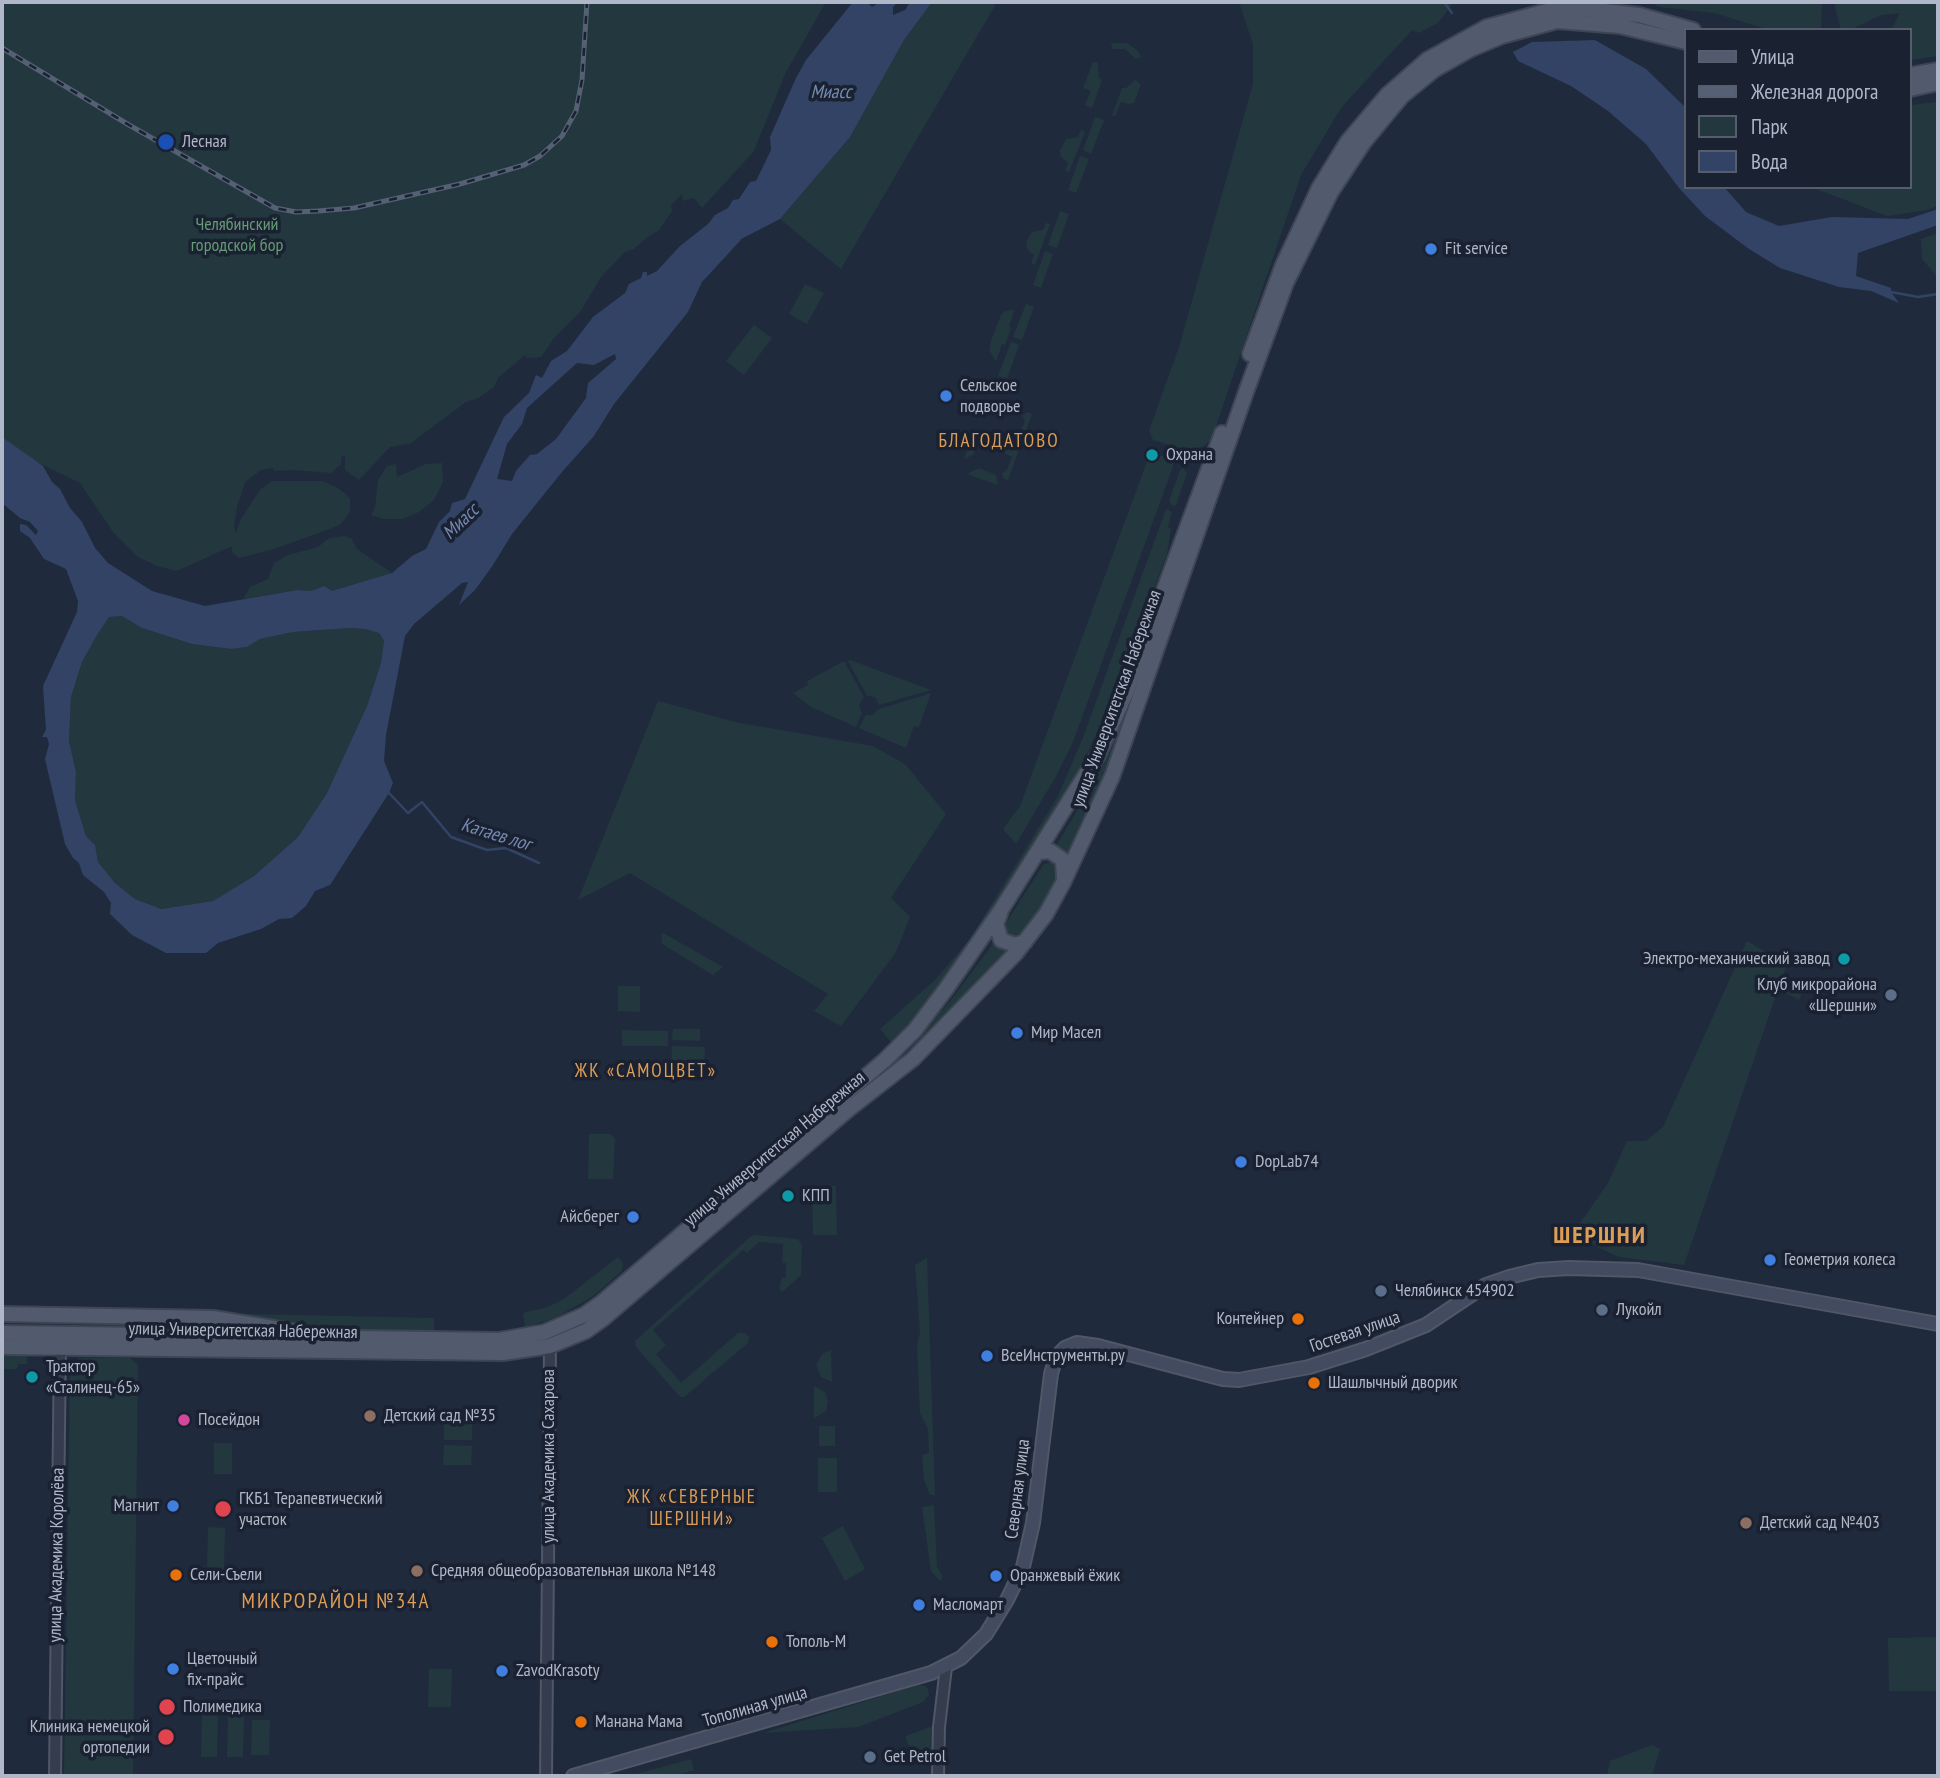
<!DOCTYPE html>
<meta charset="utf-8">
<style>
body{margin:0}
#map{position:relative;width:1940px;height:1778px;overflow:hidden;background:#202a3d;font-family:"PT Sans Narrow",sans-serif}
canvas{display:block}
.frame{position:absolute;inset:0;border:4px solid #b0b7c8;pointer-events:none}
.legend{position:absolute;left:1684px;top:28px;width:228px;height:161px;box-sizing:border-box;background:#1a2131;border:2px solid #565d6d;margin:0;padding:9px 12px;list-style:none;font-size:21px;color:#b0b7c8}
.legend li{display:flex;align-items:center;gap:14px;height:35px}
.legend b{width:35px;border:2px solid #565d6d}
</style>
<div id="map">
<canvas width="1940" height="1778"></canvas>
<div class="frame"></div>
<ul class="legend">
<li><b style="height:9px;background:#525b6d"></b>Улица</li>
<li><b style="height:9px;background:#566074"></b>Железная дорога</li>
<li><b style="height:19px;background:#22383e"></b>Парк</li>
<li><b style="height:19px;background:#334365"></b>Вода</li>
</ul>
</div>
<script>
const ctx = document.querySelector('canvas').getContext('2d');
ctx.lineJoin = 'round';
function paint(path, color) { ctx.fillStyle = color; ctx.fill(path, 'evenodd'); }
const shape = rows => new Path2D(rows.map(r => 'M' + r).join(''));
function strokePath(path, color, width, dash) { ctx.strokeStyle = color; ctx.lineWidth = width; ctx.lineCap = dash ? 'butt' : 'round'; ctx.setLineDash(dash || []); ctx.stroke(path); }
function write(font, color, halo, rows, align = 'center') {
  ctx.font = font + ' "PT Sans Narrow",sans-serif'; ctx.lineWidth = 7; ctx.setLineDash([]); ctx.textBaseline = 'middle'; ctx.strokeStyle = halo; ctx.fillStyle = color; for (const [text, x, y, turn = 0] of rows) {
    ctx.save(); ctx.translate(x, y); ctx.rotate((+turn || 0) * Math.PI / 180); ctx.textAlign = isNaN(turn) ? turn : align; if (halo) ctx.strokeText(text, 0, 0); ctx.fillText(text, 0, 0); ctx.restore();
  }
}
const green = shape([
 [2,2,826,2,785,74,754,151,702,208,694,198,683,201,682,194,671,205,672,211,659,230,645,239,634,249,625,252,601,277,580,312,554,338,541,357,527,358,525,355,498,378,494,387,478,398,466,402,411,443,390,447,359,480,345,470,345,455,342,456,341,464,331,473,294,470,274,471,273,468,261,470,245,482,237,507,234,527,236,533,241,519,260,490,272,481,322,481,338,488,350,498,350,511,346,518,338,526,274,549,239,558,232,552,232,546,177,571,157,566,138,557,113,532,80,483,2,445],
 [932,2,997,2,841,269,780,219,850,137,904,40],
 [1239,2,1454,2,1438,23,1419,33,1412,30,1341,108,1301,175,1212,438,1202,448,1190,451,1153,440,1149,431,1179,347,1253,84,1253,44],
 [1649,2,1822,2,1821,30,1770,30,1714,13,1660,7],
 [1834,2,1938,2,1938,56,1910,60,1910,30,1891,30,1900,13,1881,15,1850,30,1841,30],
 [1111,43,1127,43,1138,51,1141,57,1136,59,1125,49,1113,49],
 [1093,62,1098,63,1099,77,1102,80,1092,108,1085,105,1091,91,1083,88],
 [1135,80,1141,84,1134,103,1128,104,1121,102,1115,116,1112,115,1122,88,1126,88],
 [1938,102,1938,205,1928,210,1887,216,1811,187,1910,187,1910,105],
 [1095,117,1104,120,1091,154,1083,150],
 [1081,130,1085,132,1069,172,1065,171,1068,163,1061,157,1060,151,1066,139,1078,137],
 [1080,156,1089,159,1076,193,1068,190],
 [1060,211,1069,214,1057,248,1048,245],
 [1046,223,1050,224,1035,265,1031,263,1034,255,1028,250,1026,242,1032,232,1043,230],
 [1938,233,1938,284,1935,274,1922,259,1921,239],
 [1045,251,1053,254,1041,288,1033,285],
 [805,284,824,293,807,324,789,314],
 [1026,304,1034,307,1022,340,1013,337],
 [1010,310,1014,311,1009,326,1011,328,1005,345,1002,344,996,361,989,350,992,338,1001,315,1004,312],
 [754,325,772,338,744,375,726,361],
 [1011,342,1019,345,1007,379,998,376],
 [1028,412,1032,414,1008,480,1004,479,1002,473,1007,470,1012,457,1003,452,1001,440,1009,432,1020,433,1025,421,1022,415],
 [975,431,981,433,973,455,964,459],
 [1157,454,1175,461,1073,742,1055,778,1016,844,1003,829,1020,806,1148,459,1154,461],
 [442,463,443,482,434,500,419,512,402,519,384,519,371,515,375,508,378,480,387,466,396,464,397,477,426,464],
 [979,468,996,475,998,485,967,474],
 [1183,468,1187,473,1176,505,1173,506,1169,501,1180,470],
 [1166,509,1172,512,1168,527,1171,529,1167,554,1114,697,1082,764,974,940,910,1023,891,1042,880,1029,936,979,970,939,1058,796,1082,740],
 [344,536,351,538,357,549,392,573,332,592,324,586,311,591,297,590,243,599,250,587,268,579,274,563,288,555,318,547,329,538],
 [122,616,142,628,192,644,231,649,247,647,260,639,293,632,350,628,365,629,379,633,384,641,381,663,367,706,327,793,298,837,254,876,213,901,160,909,135,899,115,883,98,862,95,845,86,836,75,800,76,772,69,741,71,697,82,662,97,635,109,617],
 [850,660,931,690,879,705,875,697,867,696,848,661],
 [844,661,864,697,859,706,862,713,856,727,811,707,793,693,808,685,807,681],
 [931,693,919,727,914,726,906,748,859,728,866,715,872,715,879,709],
 [658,701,735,722,873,746,905,764,946,814,891,898,910,917,896,952,841,1026,814,1011,828,994,630,873,578,900],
 [1123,722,1086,822,1068,862,1053,851,1090,789],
 [1050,862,1060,866,1059,880,1022,938,1013,942,1003,931,1004,926,1043,865],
 [663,933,723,967,713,975,662,944,661,935],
 [996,940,1004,948,1012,952,956,1011,902,1056,951,1000],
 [1747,941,1787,964,1782,979,1803,990,1799,1000,1778,989,1684,1265,1619,1257,1599,1248,1575,1230,1608,1183,1627,1141,1646,1141,1663,1127],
 [618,986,640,986,640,1012,618,1011],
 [673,1029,700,1029,700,1041,672,1040],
 [622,1030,668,1031,668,1046,622,1046],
 [672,1046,705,1047,704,1067,671,1066],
 [589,1134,610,1134,615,1138,613,1179,588,1179],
 [812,1186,836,1186,837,1235,813,1235],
 [755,1235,798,1239,802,1245,801,1275,782,1292,779,1289,782,1278,786,1278,786,1263,782,1263,783,1244,759,1242,747,1253,743,1250,653,1330,666,1345,656,1354,681,1383,738,1333,745,1333,749,1337,748,1343,684,1397,680,1397,636,1347,635,1341,750,1237],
 [618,1257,623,1263,622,1271,592,1297,555,1318,525,1327,523,1313,548,1307,564,1299],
 [927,1258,935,1495,930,1495,924,1480,922,1455,929,1453,928,1429,920,1413,917,1346,920,1332,915,1265],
 [202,1313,434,1318,434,1331,310,1329,278,1322],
 [831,1350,832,1382,821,1377,816,1365,822,1354],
 [2,1353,27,1353,27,1364,18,1364,17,1369,2,1369],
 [79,1358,130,1358,138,1365,133,1776,64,1776,70,1364],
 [814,1386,825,1392,828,1401,826,1411,814,1418],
 [444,1419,472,1419,472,1440,444,1440],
 [819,1426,835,1426,835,1446,819,1446],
 [214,1443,232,1443,232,1474,214,1474],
 [444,1445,472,1446,471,1465,443,1465],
 [818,1458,837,1458,837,1492,818,1492],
 [934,1505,937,1567,943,1577,940,1581,931,1571,922,1507],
 [843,1526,865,1569,845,1581,822,1538],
 [208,1527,225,1528,224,1571,207,1571],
 [1938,1637,1938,1691,1889,1691,1888,1638],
 [429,1669,452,1669,451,1707,428,1707],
 [918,1685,925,1686,928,1689,929,1695,923,1702,858,1727,763,1733],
 [202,1713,218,1713,217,1757,201,1757],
 [228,1713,244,1714,243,1757,227,1757],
 [252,1720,270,1720,269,1755,251,1755],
 [933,1726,936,1728,933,1763,921,1766,907,1742,906,1736],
 [1652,1745,1660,1749,1652,1776,1607,1776,1610,1761],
 [691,1759,694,1770,673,1776,629,1776]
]);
const water = shape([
 [853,2,867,2,872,7,880,2,898,2,893,7,893,15,905,10,910,2,932,2,904,40,850,137,780,219,716,252,688,312,614,404,594,436,562,472,512,534,493,565,475,590,459,605,468,582,462,583,414,624,405,636,386,735,384,761,393,783,389,793,330,885,315,891,306,906,292,918,279,919,261,929,218,943,206,953,166,953,132,935,110,914,111,903,104,892,83,875,79,863,73,858,65,844,45,759,49,744,47,737,42,737,46,730,43,686,77,612,78,601,66,569,44,559,30,538,20,531,20,524,26,525,36,535,38,531,30,522,20,518,2,503,2,437,43,466,52,482,60,489,70,508,82,522,95,548,108,563,152,591,205,606,297,590,311,591,324,586,332,591,392,573,412,556,426,549,439,522,450,511,452,503,465,499,504,417,529,393,536,375,542,378,551,361,567,351,593,317,625,293,629,284,641,278,643,272,647,272,647,276,657,271,680,246,708,224,715,215,728,208,733,200,739,199,750,182,756,181,771,150,770,137,796,78,806,60],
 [615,354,616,359,588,383,586,398,556,439,537,454,530,455,516,471,512,481,497,479,507,444,522,424,527,408,577,363,594,365],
 [122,616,142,628,192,644,231,649,247,647,260,639,293,632,350,628,365,629,379,633,384,641,381,663,367,706,327,793,298,837,254,876,213,901,161,909,135,899,115,883,98,862,95,845,86,836,75,800,76,772,69,741,71,697,82,662,97,635,109,617],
 [1595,40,1646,69,1686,108,1686,187,1724,187,1746,212,1779,226,1832,217,1908,219,1938,209,1938,225,1858,253,1856,276,1891,288,1891,292,1899,303,1871,291,1839,287,1780,268,1749,249,1705,216,1679,188,1646,144,1608,111,1571,86,1518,61,1513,52,1532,42]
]);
const stream = shape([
 [1444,2,1452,13],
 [1891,292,1918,297,1938,294],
 [389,793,408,813,422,802,451,837,487,850,506,848,539,863]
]);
const river = shape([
 [699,275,735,236]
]);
const tertiary = shape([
 [55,1776,60,1342],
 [546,1776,550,1346],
 [938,1776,939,1727,946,1667]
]);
const secondary = shape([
 [573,1776,931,1673,961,1658,986,1634,1007,1600,1023,1567,1033,1523,1051,1374,1056,1357,1065,1348,1077,1343,1098,1346,1223,1379,1239,1380,1309,1367,1366,1349,1426,1325,1486,1285,1509,1277,1538,1270,1569,1268,1638,1270,1938,1324]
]);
const primary = shape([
 [1910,75,1938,70],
 [1910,89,1938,83],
 [1250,354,1283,265,1319,188,1348,141,1387,95,1427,60,1487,27,1551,10,1587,9,1639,15,1693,30],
 [1038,852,1050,851,1063,860,1064,878],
 [1000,914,996,924,1001,940,1015,945,1025,942],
 [2,1314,213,1318,297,1332],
 [2,1333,499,1340,545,1332,584,1315,601,1303,885,1060,915,1030,946,989,1001,910,1098,755,1126,693,1222,433],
 [2,1347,503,1353,550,1346,586,1331,604,1318,849,1109,913,1059,1016,953,1046,914,1063,883,1112,777,1246,392,1286,283,1331,192,1364,142,1402,96,1434,70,1471,49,1502,36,1557,21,1620,26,1686,42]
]);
const rail = shape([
 [2,48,129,125,275,208,296,212,318,211,354,208,460,184,524,165,540,156,562,136,576,111,582,80,587,2]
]);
const markers = [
 [166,142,9,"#1a4fb4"],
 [1431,249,7,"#3f7fe0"],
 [946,396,7,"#3f7fe0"],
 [1152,455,7,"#0f9aa8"],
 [1844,959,7,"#0f9aa8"],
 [1891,995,7,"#5c6f8a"],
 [1017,1033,7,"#3f7fe0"],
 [1241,1162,7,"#3f7fe0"],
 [788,1196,7,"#0f9aa8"],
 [633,1217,7,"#3f7fe0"],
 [1770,1260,7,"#3f7fe0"],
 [1381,1291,7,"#5c6f8a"],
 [1602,1310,7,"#5c6f8a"],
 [1298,1319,7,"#e8710a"],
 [987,1356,7,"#3f7fe0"],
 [32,1377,7,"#0f9aa8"],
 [1314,1383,7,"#e8710a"],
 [370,1416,7,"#8d6e63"],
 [184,1420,7,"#d1479c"],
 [173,1506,7,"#3f7fe0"],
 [223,1509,9,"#e0444e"],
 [1746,1523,7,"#8d6e63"],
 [417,1571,7,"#8d6e63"],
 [176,1575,7,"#e8710a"],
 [996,1576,7,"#3f7fe0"],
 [919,1605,7,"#3f7fe0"],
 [772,1642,7,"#e8710a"],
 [173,1669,7,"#3f7fe0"],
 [502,1671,7,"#3f7fe0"],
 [167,1707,9,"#e0444e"],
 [581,1722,7,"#e8710a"],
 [166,1737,9,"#e0444e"],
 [870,1757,7,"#5c6f8a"]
];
const poiNames = [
 ["Лесная",182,142],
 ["Fit service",1445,249],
 ["Сельское",960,386],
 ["подворье",960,407],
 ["Охрана",1166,455],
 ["Электро-механический завод",1830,959,"right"],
 ["Клуб микрорайона",1877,985,"right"],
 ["«Шершни»",1877,1006,"right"],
 ["Мир Масел",1031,1033],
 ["DopLab74",1255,1162],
 ["КПП",802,1196],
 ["Айсберег",619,1217,"right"],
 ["Геометрия колеса",1784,1260],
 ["Челябинск 454902",1395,1291],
 ["Лукойл",1616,1310],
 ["Контейнер",1284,1319,"right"],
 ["ВсеИнструменты.ру",1001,1356],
 ["Трактор",46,1367],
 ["«Сталинец-65»",46,1388],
 ["Шашлычный дворик",1328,1383],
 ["Детский сад №35",384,1416],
 ["Посейдон",198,1420],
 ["ГКБ1 Терапевтический",239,1499],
 ["участок",239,1520],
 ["Магнит",159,1506,"right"],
 ["Детский сад №403",1760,1523],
 ["Средняя общеобразовательная школа №148",431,1571],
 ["Сели-Съели",190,1575],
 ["Оранжевый ёжик",1010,1576],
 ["Масломарт",933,1605],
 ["Тополь-М",786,1642],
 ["Цветочный",187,1659],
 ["fix-прайс",187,1680],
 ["ZavodKrasoty",516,1671],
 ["Полимедика",183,1707],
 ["Манана Мама",595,1722],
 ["Клиника немецкой",150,1727,"right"],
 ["ортопедии",150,1748,"right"],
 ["Get Petrol",884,1757]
];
const parkNames = [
 ["Челябинский",237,225],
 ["городской бор",237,246]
];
const streetNames = [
 ["улица Университетская Набережная",1117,699,-70],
 ["улица Университетская Набережная",775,1149,-40],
 ["улица Университетская Набережная",243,1331,1],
 ["Гостевая улица",1355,1332,-19],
 ["улица Академика Сахарова",549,1456,-90],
 ["Северная улица",1018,1489,-83],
 ["улица Академика Королёва",57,1555,-89],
 ["Тополиная улица",755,1707,-16]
];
const waterNames = [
 ["Миасс",831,93],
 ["Миасс",461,522,-44],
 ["Катаев лог",496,835,17]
];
const neighbourhoodNames = [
 ["БЛАГОДАТОВО",999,442],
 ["ЖК «САМОЦВЕТ»",646,1072],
 ["ЖК «СЕВЕРНЫЕ",692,1498],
 ["ШЕРШНИ»",692,1520]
];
const quarterNames = [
 ["МИКРОРАЙОН №34А",336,1602]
];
const districtNames = [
 ["ШЕРШНИ",1600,1236]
];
paint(green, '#22383e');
paint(water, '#334365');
strokePath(stream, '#334365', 2.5);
strokePath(river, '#334365', 14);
strokePath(tertiary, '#505767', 14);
strokePath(secondary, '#505767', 16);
strokePath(primary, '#3e4555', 18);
strokePath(tertiary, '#343c4d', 10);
strokePath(secondary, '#424b60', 12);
strokePath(primary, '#525b6d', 14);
strokePath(rail, '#566074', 5);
strokePath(rail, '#1a2131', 2.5, [8]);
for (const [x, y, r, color] of markers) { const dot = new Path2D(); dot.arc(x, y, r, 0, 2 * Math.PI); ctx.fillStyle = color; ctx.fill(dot); strokePath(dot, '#1a2131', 2.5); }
write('18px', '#b0b7c8', '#1a2131', poiNames, 'left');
write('18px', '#659b76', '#1a2131', parkNames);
write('18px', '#b0b7c8', '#1a2131', streetNames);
write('italic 19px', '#758ab2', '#1a2131', waterNames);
ctx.letterSpacing = '2px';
write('19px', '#dc9d57', '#1a2131', neighbourhoodNames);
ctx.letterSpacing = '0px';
ctx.letterSpacing = '2px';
write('21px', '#dc9d57', '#1a2131', quarterNames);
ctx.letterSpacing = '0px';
ctx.letterSpacing = '2px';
write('bold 24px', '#dc9d57', '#1a2131', districtNames);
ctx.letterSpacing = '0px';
</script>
